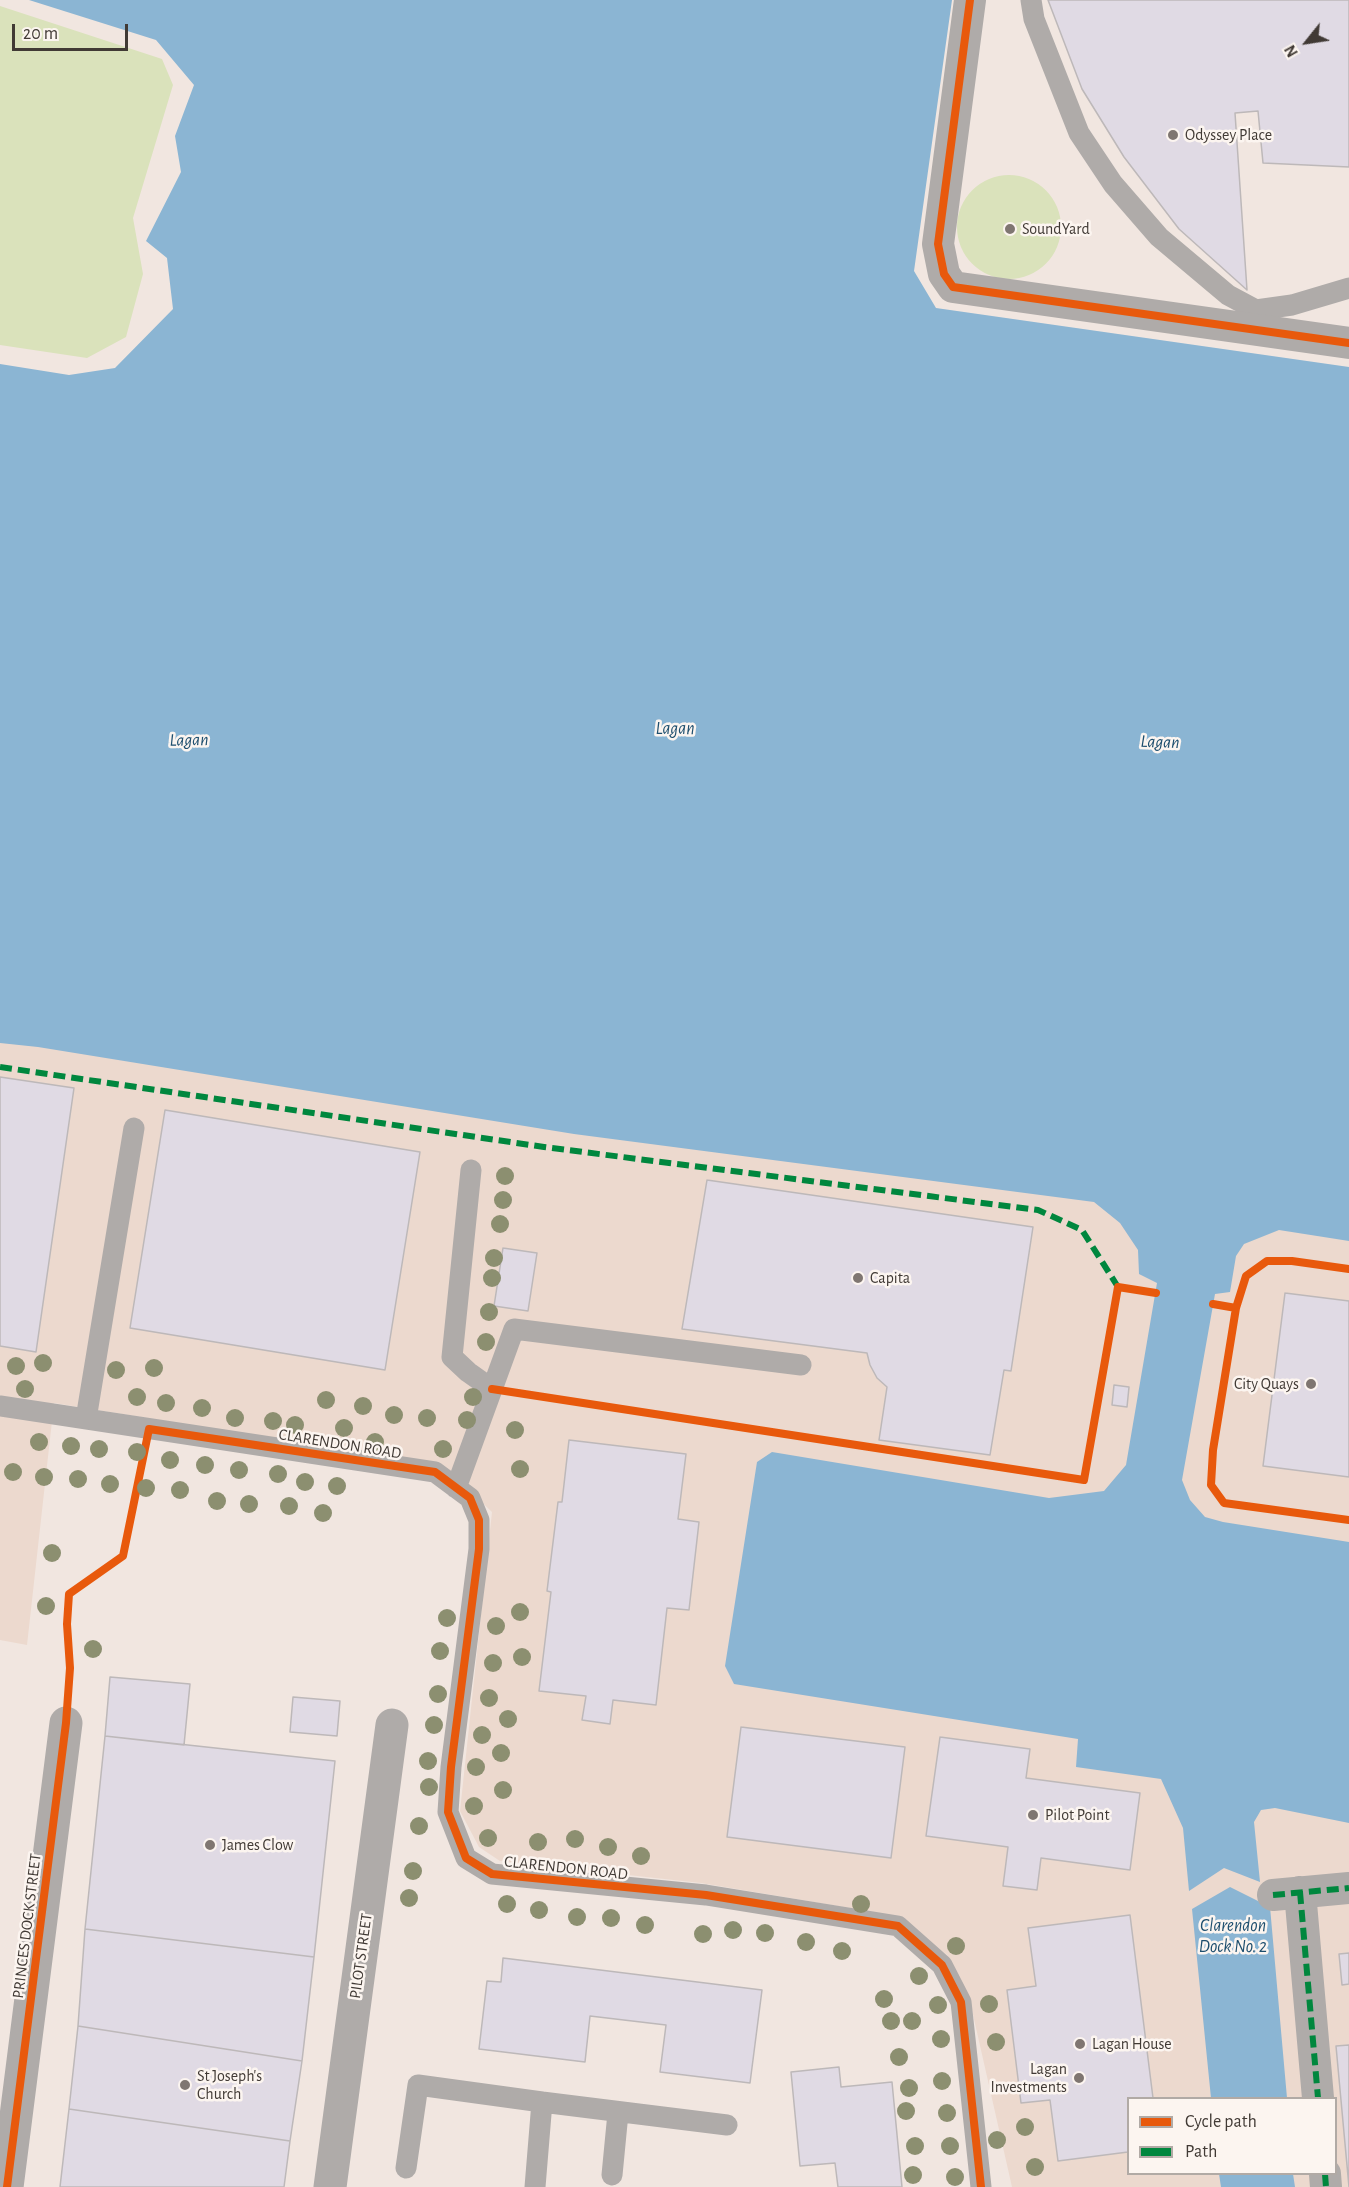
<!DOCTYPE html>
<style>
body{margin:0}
#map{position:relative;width:1349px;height:2187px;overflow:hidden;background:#f1e6e0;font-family:"Alegreya Sans",sans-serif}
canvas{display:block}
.legend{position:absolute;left:1127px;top:2097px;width:210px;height:78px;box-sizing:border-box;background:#fcf5f0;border:2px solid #b1aaa5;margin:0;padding:8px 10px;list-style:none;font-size:18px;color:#413a35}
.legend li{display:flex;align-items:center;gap:12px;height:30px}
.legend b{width:30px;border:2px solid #b1aaa5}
.north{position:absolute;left:1277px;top:12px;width:60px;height:60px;-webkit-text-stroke:4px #fcf5f0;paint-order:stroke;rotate:240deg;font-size:16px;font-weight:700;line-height:24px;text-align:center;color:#413a35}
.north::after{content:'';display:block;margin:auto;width:21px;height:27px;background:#413a35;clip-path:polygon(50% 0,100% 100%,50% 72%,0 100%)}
.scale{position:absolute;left:12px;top:24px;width:116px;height:27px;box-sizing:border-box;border:3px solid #413a35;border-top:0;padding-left:8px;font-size:18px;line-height:21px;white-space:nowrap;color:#413a35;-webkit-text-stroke:4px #fcf5f0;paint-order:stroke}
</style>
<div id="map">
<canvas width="1349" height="2187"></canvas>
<ul class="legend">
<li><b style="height:8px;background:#e8590c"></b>Cycle path</li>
<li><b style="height:8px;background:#00873e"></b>Path</li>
</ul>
<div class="north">N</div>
<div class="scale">20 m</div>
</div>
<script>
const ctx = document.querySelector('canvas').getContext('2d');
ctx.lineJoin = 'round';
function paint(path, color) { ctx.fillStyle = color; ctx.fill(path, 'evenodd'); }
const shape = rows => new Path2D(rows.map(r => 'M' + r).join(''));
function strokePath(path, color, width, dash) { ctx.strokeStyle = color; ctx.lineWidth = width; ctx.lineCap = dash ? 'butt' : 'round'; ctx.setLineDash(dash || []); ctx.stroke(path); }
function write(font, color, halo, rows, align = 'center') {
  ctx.font = font + ' "Alegreya Sans",sans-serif'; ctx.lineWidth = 5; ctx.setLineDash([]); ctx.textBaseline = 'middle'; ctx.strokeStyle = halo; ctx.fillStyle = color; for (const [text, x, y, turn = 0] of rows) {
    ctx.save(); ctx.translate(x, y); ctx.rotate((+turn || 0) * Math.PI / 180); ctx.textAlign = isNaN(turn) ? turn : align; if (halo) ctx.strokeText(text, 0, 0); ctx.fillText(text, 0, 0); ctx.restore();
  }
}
const built = shape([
 [0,1036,1095,1185,1171,1270,1090,1729,1349,1798,1349,2187,1012,2187,969,1997,947,1955,885,1914,701,1883,500,1861,479,1847,460,1811,492,1512,444,1466,54,1403,27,1645,0,1640],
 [1128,2098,1336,2098,1336,2174,1128,2174],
 [1272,1216,1349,1232,1349,1557,1209,1535,1169,1484,1204,1290,1234,1235]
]);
const green = shape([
 [0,6,162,59,173,85,133,218,143,274,126,337,87,358,0,345],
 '957 227a52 52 0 1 1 104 0a52 52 0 1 1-104 0Z'
]);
const water = shape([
 [29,0,952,0,914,271,936,308,1349,367,1349,1241,1279,1230,1244,1244,1236,1256,1230,1292,1215,1294,1182,1480,1190,1500,1205,1517,1223,1522,1349,1542,1349,1823,1275,1808,1261,1810,1254,1822,1260,1882,1224,1868,1189,1891,1183,1828,1161,1779,1076,1767,1078,1739,734,1684,725,1666,757,1462,772,1452,1049,1498,1104,1491,1126,1465,1157,1283,1139,1274,1138,1250,1120,1223,1094,1202,574,1134,38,1047,0,1043,0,364,69,375,115,368,173,309,167,258,146,241,181,172,175,136,194,85,156,40],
 [1230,1887,1270,1907,1287,2098,1211,2098,1192,1909],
 [1219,2174,1293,2174,1295,2187,1221,2187]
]);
const building = shape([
 [1048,0,1349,0,1349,167,1263,163,1258,111,1235,113,1247,290,1179,229,1124,157,1082,89,1048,0],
 [0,1077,74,1088,36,1352,0,1346,0,1077],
 [165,1110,420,1152,385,1370,130,1328,165,1110],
 [707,1180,1033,1227,1011,1371,1004,1370,990,1455,879,1440,887,1387,877,1378,870,1365,867,1353,682,1329,707,1180],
 [503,1248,537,1253,528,1311,494,1306,503,1248],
 [1285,1293,1349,1301,1349,1477,1263,1466,1285,1293],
 [1114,1385,1129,1387,1127,1407,1112,1405,1114,1385],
 [569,1440,686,1454,678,1519,699,1522,689,1610,667,1608,656,1705,613,1700,610,1724,582,1720,586,1696,539,1691,551,1592,547,1591,558,1502,562,1502,569,1440],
 [110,1677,190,1684,184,1745,105,1736,110,1677],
 [293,1697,340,1701,337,1736,290,1732,293,1697],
 [741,1727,905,1747,891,1858,727,1837,741,1727],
 [105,1736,335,1761,314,1957,85,1929,105,1736],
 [940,1737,1030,1749,1026,1778,1140,1793,1130,1870,1041,1858,1037,1890,1003,1886,1008,1847,926,1836,940,1737],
 [1130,1915,1153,2098,1128,2098,1128,2152,1058,2161,1050,2100,1021,2103,1007,1990,1036,1986,1028,1928,1130,1915],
 [85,1929,314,1957,302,2061,78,2026,85,1929],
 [1349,1953,1349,1984,1342,1985,1339,1954,1349,1953],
 [503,1958,762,1990,750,2083,660,2072,666,2025,590,2016,585,2062,479,2049,487,1981,501,1982,503,1958],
 [78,2026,302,2061,290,2141,69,2109,78,2026],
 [1349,2045,1349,2187,1336,2046,1349,2045],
 [839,2067,841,2087,892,2082,902,2187,838,2187,835,2163,800,2166,791,2072,839,2067],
 [69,2109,290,2141,284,2187,60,2187,69,2109]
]);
const service = shape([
 [1031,0,1034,19,1079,133,1113,184,1159,237,1228,295,1256,310,1292,305,1349,288],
 [471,1170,452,1357,468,1372,492,1389],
 [0,1406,435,1472,470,1498,479,1520,479,1549,451,1767,448,1812,466,1858,492,1874,706,1895,898,1926,942,1965,961,2002,981,2187],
 [86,1419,134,1128],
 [456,1488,514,1329,801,1365],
 [542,2102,727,2125],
 [406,2168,418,2085,542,2102,535,2187],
 [612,2175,618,2113]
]);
const pedestrian = shape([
 [970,0,938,244,944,274,953,287,1349,343],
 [1300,1892,1318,2098],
 [1273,1895,1349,1888],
 [1325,2174,1326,2187]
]);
const minor = shape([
 [7,2187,66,1723],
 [330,2187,392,1725]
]);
const quiet = shape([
 [0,1067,544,1147,1038,1210,1082,1230,1118,1287],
 [1300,1892,1318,2098],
 [1273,1895,1349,1888],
 [1325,2174,1326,2187]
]);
const cycleway = shape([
 [970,0,938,244,944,274,953,287,1349,343],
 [1213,1304,1236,1308,1213,1450,1211,1485,1224,1503,1349,1520],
 [1236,1308,1246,1276,1267,1261,1292,1261,1349,1269],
 [492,1389,1084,1480,1118,1287,1156,1293],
 [7,2187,66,1723,70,1668,67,1624,69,1594,123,1556,149,1429,435,1472,470,1498,479,1520,479,1549,451,1767,448,1812,466,1858,492,1874,706,1895,898,1926,942,1965,961,2002,981,2187]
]);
const trees = [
 [505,1176],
 [503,1200],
 [500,1224],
 [494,1258],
 [492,1278],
 [489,1312],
 [486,1342],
 [43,1363],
 [16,1366],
 [154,1368],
 [116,1370],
 [25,1389],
 [137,1397],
 [473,1397],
 [326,1400],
 [166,1403],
 [363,1406],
 [202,1408],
 [394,1415],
 [235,1418],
 [427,1418],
 [467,1420],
 [273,1421],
 [295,1425],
 [344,1428],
 [515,1430],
 [39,1442],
 [375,1442],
 [71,1446],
 [99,1449],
 [443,1449],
 [137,1452],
 [170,1460],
 [205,1465],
 [520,1469],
 [239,1470],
 [13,1472],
 [278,1474],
 [44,1477],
 [78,1479],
 [305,1482],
 [110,1484],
 [337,1486],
 [146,1488],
 [180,1490],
 [217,1501],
 [249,1504],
 [289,1506],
 [323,1513],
 [52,1553],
 [46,1606],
 [520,1612],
 [447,1618],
 [496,1626],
 [93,1649],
 [440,1651],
 [522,1657],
 [493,1663],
 [438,1694],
 [489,1698],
 [508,1719],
 [434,1725],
 [482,1735],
 [501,1753],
 [428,1761],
 [476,1767],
 [429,1787],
 [503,1790],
 [474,1806],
 [419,1826],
 [488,1838],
 [575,1839],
 [538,1842],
 [608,1847],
 [641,1856],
 [413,1871],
 [409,1898],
 [507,1904],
 [861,1904],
 [539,1910],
 [577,1917],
 [611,1918],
 [645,1925],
 [733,1930],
 [765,1933],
 [703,1934],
 [806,1942],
 [956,1946],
 [842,1951],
 [919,1976],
 [884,1999],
 [989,2004],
 [938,2005],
 [891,2021],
 [912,2021],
 [941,2039],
 [996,2042],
 [899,2057],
 [942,2081],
 [909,2088],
 [906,2111],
 [947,2113],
 [1025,2127],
 [997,2140],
 [915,2146],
 [950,2146],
 [1035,2167],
 [913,2175],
 [955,2177]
];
const markers = [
 [1173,135,6,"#7f7671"],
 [1010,229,6,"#7f7671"],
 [858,1278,6,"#7f7671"],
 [1311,1384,6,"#7f7671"],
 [1033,1815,6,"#7f7671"],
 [210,1845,6,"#7f7671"],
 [1080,2044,6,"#7f7671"],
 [1079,2078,6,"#7f7671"],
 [185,2085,6,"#7f7671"]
];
const poiNames = [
 ["Odyssey Place",1185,135],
 ["SoundYard",1022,229],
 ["Capita",870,1278],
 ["City Quays",1299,1384,"right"],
 ["Pilot Point",1045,1815],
 ["James Clow",222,1845],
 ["Lagan House",1092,2044],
 ["Lagan",1067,2069,"right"],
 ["Investments",1067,2087,"right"],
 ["St Joseph's",197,2076],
 ["Church",197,2094]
];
const streetNames = [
 ["CLARENDON ROAD",340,1444,9],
 ["CLARENDON ROAD",566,1868,6],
 ["PRINCES DOCK STREET",27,1926,-83],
 ["PILOT STREET",361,1956,-82]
];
const waterNames = [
 ["Lagan",675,729],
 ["Lagan",189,740,-1],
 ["Lagan",1160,742,2],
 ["Clarendon",1233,1926],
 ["Dock No. 2",1233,1947]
];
paint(built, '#ecd9ce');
paint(green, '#dae2bb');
paint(water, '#8bb5d3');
paint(building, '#e0dae4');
strokePath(building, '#bdb8b9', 1.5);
strokePath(service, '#afaba9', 21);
strokePath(pedestrian, '#afaba9', 32);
strokePath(minor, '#afaba9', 33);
strokePath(quiet, '#00873e', 6, [12, 6]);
strokePath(cycleway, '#e8590c', 8);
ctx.fillStyle = '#8c8f70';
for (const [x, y] of trees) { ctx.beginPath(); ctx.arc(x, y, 9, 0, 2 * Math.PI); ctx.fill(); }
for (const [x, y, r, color] of markers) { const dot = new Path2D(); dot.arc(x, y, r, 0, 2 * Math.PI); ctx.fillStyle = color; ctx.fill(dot); strokePath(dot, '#fcf5f0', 2); }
write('16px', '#413a35', '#fcf5f0', poiNames, 'left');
write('16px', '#413a35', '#fcf5f0', streetNames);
write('italic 18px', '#1d4e6e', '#fcf5f0', waterNames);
</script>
